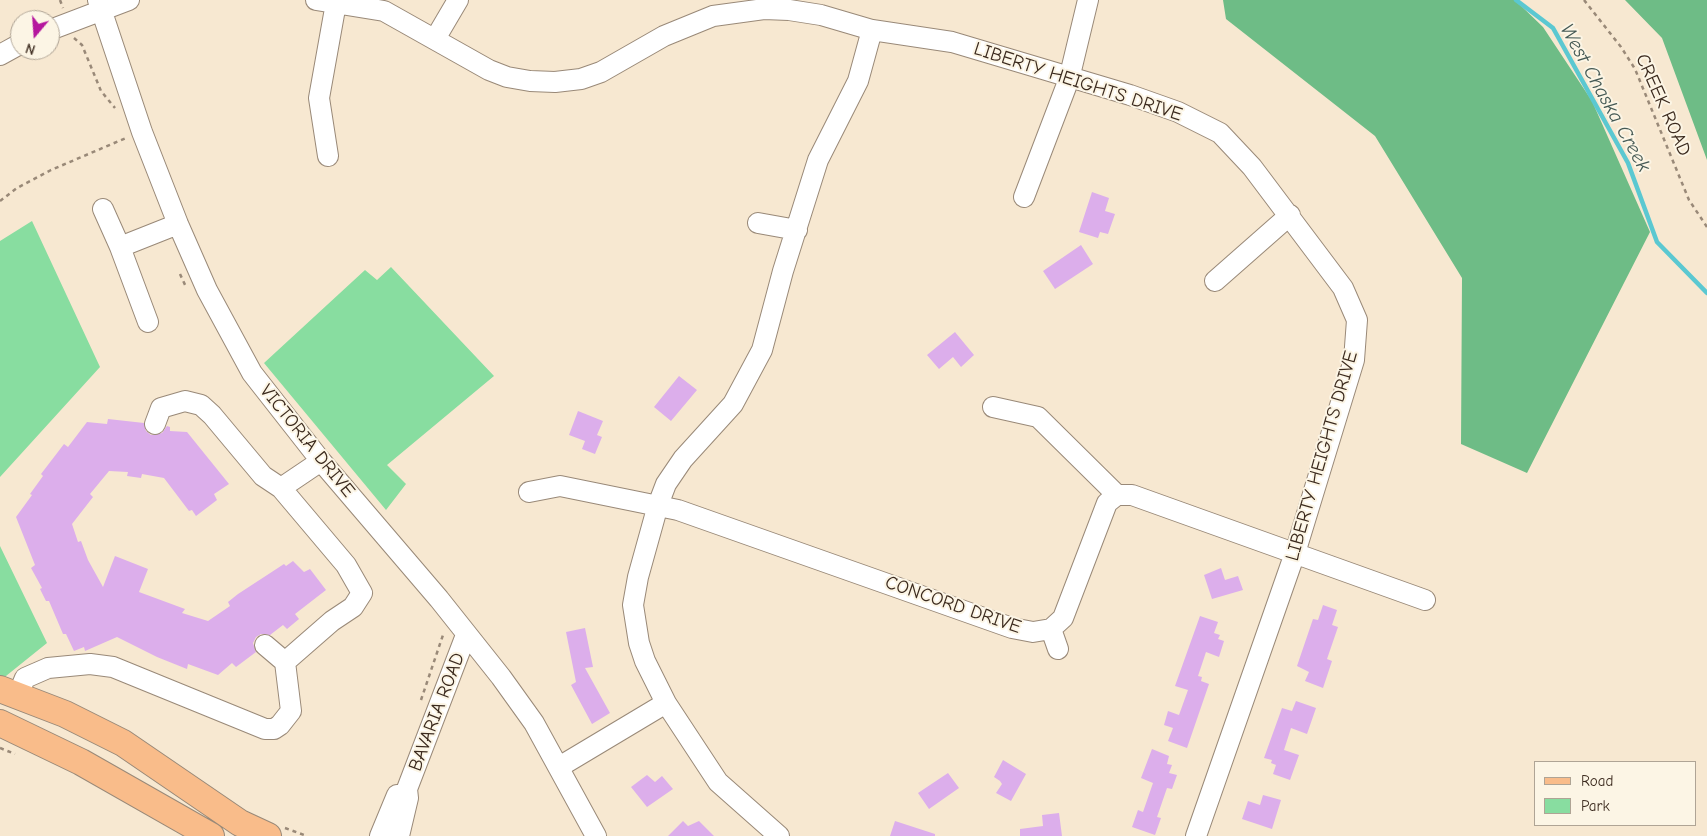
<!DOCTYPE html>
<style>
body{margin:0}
#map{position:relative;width:1707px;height:836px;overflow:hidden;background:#f7e8d1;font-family:"Comic Neue",sans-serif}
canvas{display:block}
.legend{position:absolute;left:1534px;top:761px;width:162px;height:65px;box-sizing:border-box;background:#fcf5e5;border:1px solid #afa495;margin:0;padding:6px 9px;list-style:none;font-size:15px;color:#3b2a1e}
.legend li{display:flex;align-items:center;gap:10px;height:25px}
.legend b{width:25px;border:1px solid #afa495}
.north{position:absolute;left:10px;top:10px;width:50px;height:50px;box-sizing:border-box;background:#fcf5e5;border:1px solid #afa495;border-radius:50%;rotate:198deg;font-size:14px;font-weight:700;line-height:20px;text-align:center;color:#3b2a1e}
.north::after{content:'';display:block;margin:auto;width:18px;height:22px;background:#b5179e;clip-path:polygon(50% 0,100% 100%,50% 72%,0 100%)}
</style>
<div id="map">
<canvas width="1707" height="836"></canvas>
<ul class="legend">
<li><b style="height:6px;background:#f9bc8a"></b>Road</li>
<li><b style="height:14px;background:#88dda0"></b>Park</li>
</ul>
<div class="north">N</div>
</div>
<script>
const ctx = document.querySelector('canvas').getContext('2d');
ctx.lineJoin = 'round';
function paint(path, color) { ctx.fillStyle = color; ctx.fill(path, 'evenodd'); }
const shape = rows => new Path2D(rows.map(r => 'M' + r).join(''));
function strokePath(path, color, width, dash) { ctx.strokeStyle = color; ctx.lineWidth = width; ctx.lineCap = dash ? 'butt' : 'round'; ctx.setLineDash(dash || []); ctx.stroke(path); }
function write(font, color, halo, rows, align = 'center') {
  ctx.font = font + ' "Comic Neue",sans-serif'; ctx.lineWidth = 4; ctx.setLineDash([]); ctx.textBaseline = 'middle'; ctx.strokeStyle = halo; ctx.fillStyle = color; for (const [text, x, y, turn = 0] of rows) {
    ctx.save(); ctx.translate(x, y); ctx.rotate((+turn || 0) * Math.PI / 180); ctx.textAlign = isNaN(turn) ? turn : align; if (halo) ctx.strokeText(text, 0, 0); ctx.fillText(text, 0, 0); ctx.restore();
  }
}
const green = shape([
 [32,221,100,367,0,477,0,241],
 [391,267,494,376,387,465,406,484,386,510,264,363,365,270,377,280],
 [0,546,47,643,1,680,0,680]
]);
const forest = shape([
 [1223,0,1515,0,1543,27,1592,101,1650,232,1527,473,1461,444,1462,278,1375,136,1226,19],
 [1625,0,1707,0,1707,160,1662,38]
]);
const stream = shape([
 [1516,0,1553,28,1628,163,1657,242,1707,293]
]);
const building = shape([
 [1092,192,1109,198,1105,211,1115,214,1108,234,1100,232,1098,238,1079,232],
 [1081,245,1093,264,1055,289,1043,271],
 [955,332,974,355,961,367,953,357,939,369,927,355],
 [679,376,697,390,671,421,654,407],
 [578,411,603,421,597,435,602,437,595,454,582,449,585,441,569,435],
 [108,419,144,423,146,431,151,435,162,433,167,426,170,427,170,431,187,432,229,484,214,494,217,500,196,516,192,510,189,511,164,478,142,474,141,478,127,476,128,472,109,471,90,494,93,497,72,524,78,542,81,541,88,560,103,587,115,556,148,569,139,592,185,609,182,613,208,621,230,606,228,602,238,594,284,564,286,566,293,561,304,572,310,569,326,590,295,614,299,619,287,629,283,625,270,635,261,634,256,637,253,643,256,652,236,667,232,663,218,675,188,664,187,669,157,657,117,637,85,651,84,647,74,651,66,634,63,634,49,601,46,601,40,589,42,588,31,568,35,565,16,517,32,495,30,494,43,476,41,474,64,444,68,447,87,422,107,424],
 [1221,568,1225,580,1238,576,1243,590,1212,599,1204,575],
 [1323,605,1337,610,1332,625,1338,627,1327,659,1332,661,1323,688,1305,681,1309,672,1297,666,1313,619,1318,620],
 [1200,616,1218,622,1214,633,1220,635,1218,639,1224,641,1219,657,1206,652,1198,676,1202,677,1201,681,1209,684,1187,748,1168,741,1173,728,1164,725,1168,711,1179,715,1188,690,1175,686],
 [585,628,593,667,585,668,610,713,592,724,571,685,576,682,566,632],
 [1296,701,1316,708,1307,734,1291,728,1284,750,1299,755,1290,780,1273,774,1276,765,1271,763,1272,760,1264,758,1282,708,1292,711],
 [1152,749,1169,756,1167,764,1172,765,1169,773,1177,775,1172,789,1167,788,1157,817,1161,818,1155,835,1132,827,1138,810,1143,812,1153,783,1141,778],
 [1003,760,1026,774,1011,801,996,793,1002,784,1000,781,994,777],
 [948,773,959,788,929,809,918,793],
 [647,775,655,782,662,776,673,789,647,807,631,787],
 [1263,795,1281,800,1272,829,1242,819,1248,801,1260,805],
 [1059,813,1062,836,1020,836,1020,829,1043,826,1042,815],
 [683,821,688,826,699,821,714,836,668,836],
 [895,821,935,834,935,836,890,836]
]);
const path = shape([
 [60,0,63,8],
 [1584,0,1621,47,1635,69,1689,200,1707,227],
 [74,38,82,45,101,91,115,108],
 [0,201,17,188,51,170,126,138],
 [180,274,186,287],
 [421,700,444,632],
 [0,748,15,754],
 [285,828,307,836]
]);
const minor = shape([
 [98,0,142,132,178,224,207,290,252,373,321,461,439,599,501,677,534,723,596,836],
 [316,0,384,11,489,70,507,77,530,81,555,82,581,79,601,72,664,36,713,16,764,9,789,10,821,15,872,30,952,42,1130,95,1178,112,1220,133,1252,167,1343,288,1357,320,1354,360,1295,553,1196,836],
 [50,30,129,0],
 [435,39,458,0],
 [0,55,20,44],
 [328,156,319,98,336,3],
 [1024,197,1069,79,1088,0],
 [103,209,120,247],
 [758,223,797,230],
 [1215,281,1290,215],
 [148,322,120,247,178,224],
 [993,407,1038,417,1117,495],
 [155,424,161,408,185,401,201,405,212,415,263,476,281,488],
 [529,492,560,486,678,510,1012,628,1033,632,1051,629,1063,618,1107,503,1117,495,1132,495,1425,600],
 [1051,629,1058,649],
 [265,645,285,662],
 [18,695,25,678,48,668,90,664,113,667,265,729,274,729,280,725,291,711,285,662,332,621,353,607,362,593,346,565,281,488,321,461],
 [559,767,666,703],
 [380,836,397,795],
 [399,836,408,798,407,789,466,635],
 [779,836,718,782,666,703,645,661,639,643,633,605,638,577,658,505,666,484,683,459,733,404,762,350,783,271,818,160,858,81,872,30]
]);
const major = shape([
 [0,689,65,714,123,743,240,823,268,836],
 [0,723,81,762,211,836]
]);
const streetNames = [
 ["LIBERTY HEIGHTS DRIVE",1078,82,18],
 ["CREEK ROAD",1663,105,66],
 ["VICTORIA DRIVE",307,441,51],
 ["LIBERTY HEIGHTS DRIVE",1322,456,-74],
 ["CONCORD DRIVE",953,605,19],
 ["BAVARIA ROAD",437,712,-69]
];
const waterNames = [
 ["West Chaska Creek",1605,98,61]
];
paint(green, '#88dda0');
paint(forest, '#6ebc86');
strokePath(stream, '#5bc8d1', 4.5);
paint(building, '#dcaeeb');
strokePath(minor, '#998978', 22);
strokePath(major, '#998978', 28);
strokePath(path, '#998978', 2.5, [4, 4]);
strokePath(minor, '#fff', 20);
strokePath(major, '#f9bc8a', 26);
write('19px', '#3b2a1e', '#fcf5e5', streetNames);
write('italic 20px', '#455954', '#fcf5e5', waterNames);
</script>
